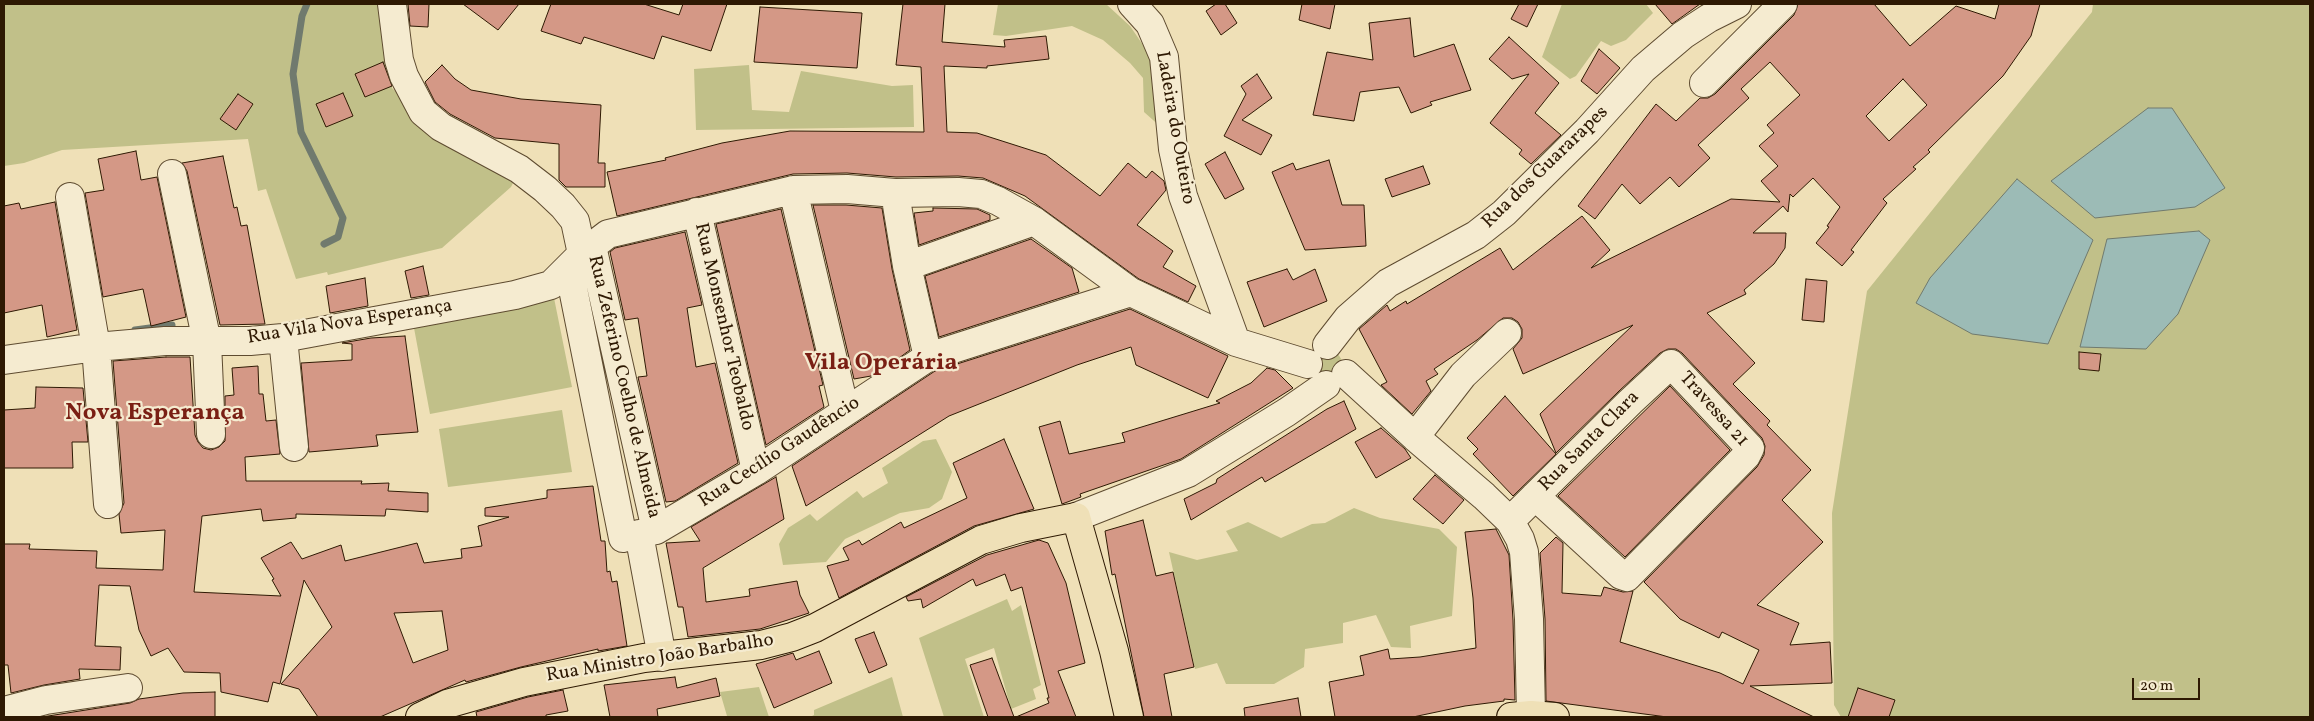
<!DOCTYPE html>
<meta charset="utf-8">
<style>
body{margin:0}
#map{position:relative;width:2314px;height:721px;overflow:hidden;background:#efe0b7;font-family:Vollkorn,serif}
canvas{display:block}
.frame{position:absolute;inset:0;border:5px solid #2e1903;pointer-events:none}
.scale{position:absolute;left:2132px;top:678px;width:68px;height:22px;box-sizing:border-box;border:2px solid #2e1903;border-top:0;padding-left:6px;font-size:15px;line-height:18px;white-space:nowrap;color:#2e1903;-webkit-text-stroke:4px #f5ebd0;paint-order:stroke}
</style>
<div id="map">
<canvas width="2314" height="721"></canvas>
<div class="frame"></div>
<div class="scale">20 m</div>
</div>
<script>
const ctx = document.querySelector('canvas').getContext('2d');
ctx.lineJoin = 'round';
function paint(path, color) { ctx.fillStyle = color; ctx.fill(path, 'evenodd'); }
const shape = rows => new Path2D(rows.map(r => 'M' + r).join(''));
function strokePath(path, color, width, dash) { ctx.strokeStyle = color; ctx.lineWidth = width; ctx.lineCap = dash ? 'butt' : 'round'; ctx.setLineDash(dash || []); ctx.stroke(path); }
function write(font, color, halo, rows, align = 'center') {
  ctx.font = font + ' Vollkorn,serif'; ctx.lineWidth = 4.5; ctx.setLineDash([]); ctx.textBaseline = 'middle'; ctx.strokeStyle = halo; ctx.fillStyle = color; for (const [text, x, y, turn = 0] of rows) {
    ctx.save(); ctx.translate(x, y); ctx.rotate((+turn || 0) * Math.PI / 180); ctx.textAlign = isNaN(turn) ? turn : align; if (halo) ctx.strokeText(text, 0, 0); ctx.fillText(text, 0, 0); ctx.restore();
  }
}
const green = shape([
 [4,4,389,4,392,88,451,143,522,165,511,187,442,248,328,275,327,272,296,279,266,189,258,191,248,139,62,150,24,163,4,166],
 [998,4,1106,4,1130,26,1154,61,1162,128,1144,112,1143,78,1130,63,1103,40,1072,26,1006,36,993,35],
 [1562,4,1646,4,1653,13,1626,40,1611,46,1601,41,1576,76,1570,79,1542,57],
 [2093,4,2310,4,2310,717,1841,717,1834,705,1832,513,1867,291,2092,12],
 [749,65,752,110,789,112,801,71,892,86,913,85,914,127,696,130,694,69],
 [554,298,572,387,430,414,414,328],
 [1334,351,1338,354,1343,362,1342,372,1317,376,1314,371,1316,357],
 [562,410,572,472,448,487,439,429],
 [936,439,952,472,942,499,929,508,900,513,845,539,826,562,783,565,779,544,788,528,810,514,817,521,857,491,863,498,888,483,882,468,923,441],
 [1354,508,1380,518,1439,529,1457,547,1452,616,1410,626,1411,648,1391,647,1376,615,1343,623,1343,643,1305,649,1304,667,1274,684,1226,684,1217,663,1195,669,1169,552,1197,560,1238,551,1226,531,1248,522,1281,538,1312,524,1325,523],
 [1007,599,1012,611,1021,605,1041,685,1033,689,1036,699,1011,709,994,648,965,659,984,717,944,717,919,638],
 [892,677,903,717,810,717,814,715,814,710],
 [759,687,769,717,724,717,727,716,720,692]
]);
const water = shape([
 [2148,108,2172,108,2225,188,2195,207,2095,218,2051,181,2148,108],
 [2017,179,2093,240,2048,344,1972,334,1916,303,1930,278,2017,179],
 [2199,231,2210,240,2178,314,2146,349,2080,347,2107,239,2199,231]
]);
const stream = shape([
 [307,4,302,16,293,74,301,132,343,218,338,237,324,244],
 [135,330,172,325]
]);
const building = shape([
 [408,4,429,4,428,27,410,26,408,4],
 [463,4,519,4,498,30,463,4],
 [551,4,644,4,679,15,683,4,727,4,711,51,662,36,654,59,584,37,581,44,541,31,551,4],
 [903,4,945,4,942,42,1005,47,1004,40,1046,36,1049,59,987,66,987,68,944,66,947,132,977,133,1046,155,1100,196,1128,163,1146,178,1152,171,1164,181,1166,190,1137,225,1173,251,1163,267,1196,286,1188,302,1139,279,1025,196,983,178,958,176,896,177,847,173,793,174,617,216,607,172,666,160,665,158,722,143,790,131,924,132,921,67,896,65,903,4],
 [1216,4,1225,4,1237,23,1221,35,1206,11,1216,4],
 [1302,4,1335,4,1330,29,1299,20,1302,4],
 [1519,4,1538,4,1527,27,1511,19,1519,4],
 [1655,4,1700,4,1672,24,1655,4],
 [1798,4,1874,4,1910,46,1956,6,1995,19,1999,4,2040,4,2031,36,2003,76,1928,150,1930,152,1913,167,1916,169,1883,199,1887,203,1851,250,1854,252,1842,266,1816,243,1829,227,1827,226,1840,207,1813,178,1793,197,1790,194,1788,212,1783,206,1753,233,1786,233,1785,248,1774,264,1744,290,1746,294,1707,313,1755,363,1733,384,1770,421,1767,425,1811,470,1782,500,1823,542,1757,605,1799,623,1790,645,1830,642,1832,683,1750,686,1814,717,1667,717,1546,701,1545,619,1540,553,1556,537,1563,543,1562,593,1601,596,1604,587,1623,592,1633,591,1620,642,1720,673,1743,684,1759,650,1722,632,1719,638,1680,619,1644,582,1757,467,1764,455,1765,446,1762,438,1682,353,1676,349,1668,349,1660,353,1619,391,1556,453,1540,414,1633,325,1523,374,1513,349,1522,338,1522,329,1518,322,1512,318,1503,318,1477,340,1434,369,1438,374,1426,381,1431,391,1412,414,1381,385,1387,382,1359,329,1387,305,1390,311,1406,301,1407,304,1500,248,1513,270,1582,216,1610,250,1591,268,1731,199,1780,202,1761,181,1778,166,1759,146,1774,133,1767,125,1800,95,1770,62,1741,89,1749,98,1698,145,1710,158,1679,187,1670,177,1640,204,1622,184,1595,219,1578,206,1656,104,1676,121,1700,98,1708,98,1715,94,1794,15,1798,4],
 [1903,79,1927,105,1889,141,1866,116,1903,79],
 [760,7,862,13,857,68,754,62,760,7],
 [1410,18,1414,57,1454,44,1471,90,1430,102,1432,105,1411,113,1399,87,1360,92,1354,121,1313,115,1327,52,1373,60,1369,23,1410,18],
 [1509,37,1559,83,1535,113,1561,135,1531,164,1519,154,1522,150,1490,123,1529,74,1512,79,1489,59,1509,37],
 [1599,49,1620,68,1597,94,1581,81,1599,49],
 [383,62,392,86,365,97,355,74,383,62],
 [442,65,455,79,471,90,521,99,601,105,598,163,605,163,605,187,566,187,559,180,559,144,495,138,450,114,435,102,425,82,442,65],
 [1257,74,1272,98,1242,120,1272,135,1261,155,1224,136,1246,94,1241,86,1257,74],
 [343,93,353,116,326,127,316,104,343,93],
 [238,94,253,104,236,130,220,119,238,94],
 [136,151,141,180,157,177,186,317,151,326,143,289,103,297,85,193,104,190,98,159,136,151],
 [1225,152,1244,189,1225,199,1205,164,1225,152],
 [223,156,234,208,237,207,241,226,247,225,265,324,220,325,187,171,182,163,223,156],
 [1329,160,1342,205,1364,205,1366,246,1305,250,1272,172,1293,163,1296,170,1329,160],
 [1423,166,1430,184,1392,197,1385,179,1423,166],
 [55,202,77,330,47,337,42,305,4,313,4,206,19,203,21,209,55,202],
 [813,205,846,205,882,208,892,269,910,350,899,358,876,361,878,371,871,376,854,379,813,205],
 [933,208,977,209,990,215,990,220,919,245,914,213,933,211,933,208],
 [781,209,823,385,819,386,824,407,766,445,716,224,781,209],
 [685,232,702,305,687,308,696,367,715,363,738,463,675,501,666,502,638,377,647,376,638,318,625,320,610,252,615,248,685,232],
 [1031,239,1072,268,1079,292,939,337,925,276,1031,239],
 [423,266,429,295,411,298,405,271,423,266],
 [1287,269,1293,280,1315,269,1327,301,1264,327,1247,282,1287,269],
 [365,278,368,306,330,313,326,286,365,278],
 [1806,279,1827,281,1824,322,1802,320,1806,279],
 [1130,309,1228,356,1208,398,1136,365,1131,347,1077,365,949,416,806,506,792,466,935,371,1130,309],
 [405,336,418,432,376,435,378,446,309,452,301,363,352,360,352,344,342,343,371,338,405,336],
 [2079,352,2101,354,2099,371,2079,369,2079,352],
 [166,357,190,357,195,435,198,442,203,448,211,450,219,447,225,441,225,396,234,395,232,368,258,366,259,394,263,394,266,421,276,420,280,454,245,457,246,481,362,481,361,484,389,483,388,491,428,493,428,512,386,509,385,516,296,514,296,518,263,521,261,509,202,516,194,592,281,596,272,580,274,579,261,558,291,542,302,559,341,545,345,561,417,543,424,563,462,558,461,549,482,546,478,526,509,517,485,516,485,508,547,498,547,490,593,486,601,541,605,541,607,572,610,571,612,582,617,581,627,646,598,651,598,649,521,667,466,682,465,680,380,717,318,717,299,689,281,684,332,627,304,580,280,684,273,682,268,702,221,692,220,673,184,672,168,648,151,656,139,630,130,586,99,585,95,646,121,647,120,670,79,669,80,679,44,685,11,693,8,665,4,665,4,544,30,544,29,549,97,551,96,568,163,570,165,530,121,533,119,514,124,503,113,361,166,357],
 [442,611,448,650,413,663,394,613,442,611],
 [1267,368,1275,370,1293,388,1181,459,1080,494,1081,497,1062,504,1039,427,1060,421,1069,454,1125,442,1122,433,1220,403,1216,401,1251,383,1267,368],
 [1670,386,1730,450,1625,557,1558,496,1670,386],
 [36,387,83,388,88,442,72,442,73,468,4,468,4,410,35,408,36,387],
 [1505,396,1556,454,1513,496,1473,454,1478,449,1467,438,1505,396],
 [1344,401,1356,429,1265,482,1262,477,1191,520,1184,499,1216,483,1217,479,1327,409,1344,401],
 [1381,428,1405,449,1411,458,1376,478,1355,442,1381,428],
 [1004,439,1034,509,974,526,839,598,827,566,849,560,843,548,859,540,862,545,901,522,904,528,967,498,953,463,1004,439],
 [1435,475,1464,500,1443,524,1413,499,1435,475],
 [776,477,784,519,703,568,706,602,750,596,749,589,797,581,800,595,809,613,760,629,688,637,683,607,678,607,666,543,700,541,691,527,776,477],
 [1143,520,1156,576,1173,572,1194,667,1164,674,1172,717,1144,717,1115,574,1112,575,1105,531,1143,520],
 [1496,529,1509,555,1513,620,1515,700,1504,699,1504,701,1465,706,1413,717,1335,717,1329,682,1364,675,1360,656,1388,649,1390,659,1420,657,1476,648,1473,598,1465,532,1496,529],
 [1039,540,1048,543,1066,583,1085,663,1058,671,1076,717,1016,717,1049,703,1047,698,1049,698,1022,587,1011,591,1005,574,976,586,973,579,923,608,921,599,908,601,906,597,987,555,1039,540],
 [874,632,887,665,869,673,855,639,874,632],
 [819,651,832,683,774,708,756,664,793,653,796,660,819,651],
 [992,658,1014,717,988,717,970,665,992,658],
 [675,677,677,688,716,678,720,696,657,709,658,717,610,717,604,685,675,677],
 [1858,688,1895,700,1889,717,1848,717,1858,688],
 [563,690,568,711,546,715,546,717,477,717,476,712,528,697,563,690],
 [215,692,215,717,42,717,130,703,139,699,183,693,215,692],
 [1298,698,1301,717,1245,717,1244,708,1298,698]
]);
const minor = shape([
 [392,4,399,60,404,76,423,112,441,127,519,169,545,189,563,206,575,221,582,254],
 [1132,4,1150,24,1164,57,1173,149,1183,196,1236,342],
 [1704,83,1783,4],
 [172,174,207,342,211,434],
 [793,190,845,411],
 [895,193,907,266,928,357],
 [70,197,96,347,108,504],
 [697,212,756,471],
 [592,246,656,530],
 [907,266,1034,221],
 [569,269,623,538,656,530,756,471,928,357,1131,292],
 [283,338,294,447],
 [1327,345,1348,318,1388,283,1476,235,1504,213,1587,131,1643,69,1683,35,1709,18,1737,4],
 [4,360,96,347,165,341,250,341,283,338,515,295,551,285,582,254,608,234,793,190,847,189,895,193,958,192,981,194,998,201,1034,221,1131,292,1236,342,1308,364],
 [1346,374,1415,437,1484,496,1510,521,1520,539,1524,552,1529,619,1531,715],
 [1415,437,1463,375,1507,333],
 [1076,517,1188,473,1287,412,1326,385],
 [1510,521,1630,402,1671,364,1750,448,1746,456,1627,577,1621,575,1535,496],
 [639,534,662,657],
 [4,711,46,700,128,688]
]);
const major = shape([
 [420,717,447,704,524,682,644,658,761,645,792,637,815,628,981,540,1021,528,1076,517,1114,651,1129,717],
 [1511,717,1531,715,1555,717]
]);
const streetNames = [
 ["Ladeira do Outeiro",1174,128,80],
 ["Rua dos Guararapes",1546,168,-44],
 ["Rua Vila Nova Esperança",350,323,-9],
 ["Rua Monsenhor Teobaldo",723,327,77],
 ["Rua Zeferino Coelho de Almeida",623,387,77],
 ["Travessa 21",1713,410,48],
 ["Rua Santa Clara",1590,442,-45],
 ["Rua Cecílio Gaudêncio",780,453,-33],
 ["Rua Ministro João Barbalho",660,659,-9]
];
const districtNames = [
 ["Vila Operária",881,365],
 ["Nova Esperança",155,415]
];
paint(green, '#c1c089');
paint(water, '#9cbbb6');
strokePath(water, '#707a6e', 1);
strokePath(stream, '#707a6e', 7);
paint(building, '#d49886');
strokePath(building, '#2e1903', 1);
strokePath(minor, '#5e4b30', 30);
strokePath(major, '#2e1903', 30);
strokePath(minor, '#f5ebd0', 28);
strokePath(major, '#efe0b7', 28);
write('19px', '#2e1903', '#f5ebd0', streetNames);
write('bold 24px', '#7a1f14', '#f5ebd0', districtNames);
</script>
